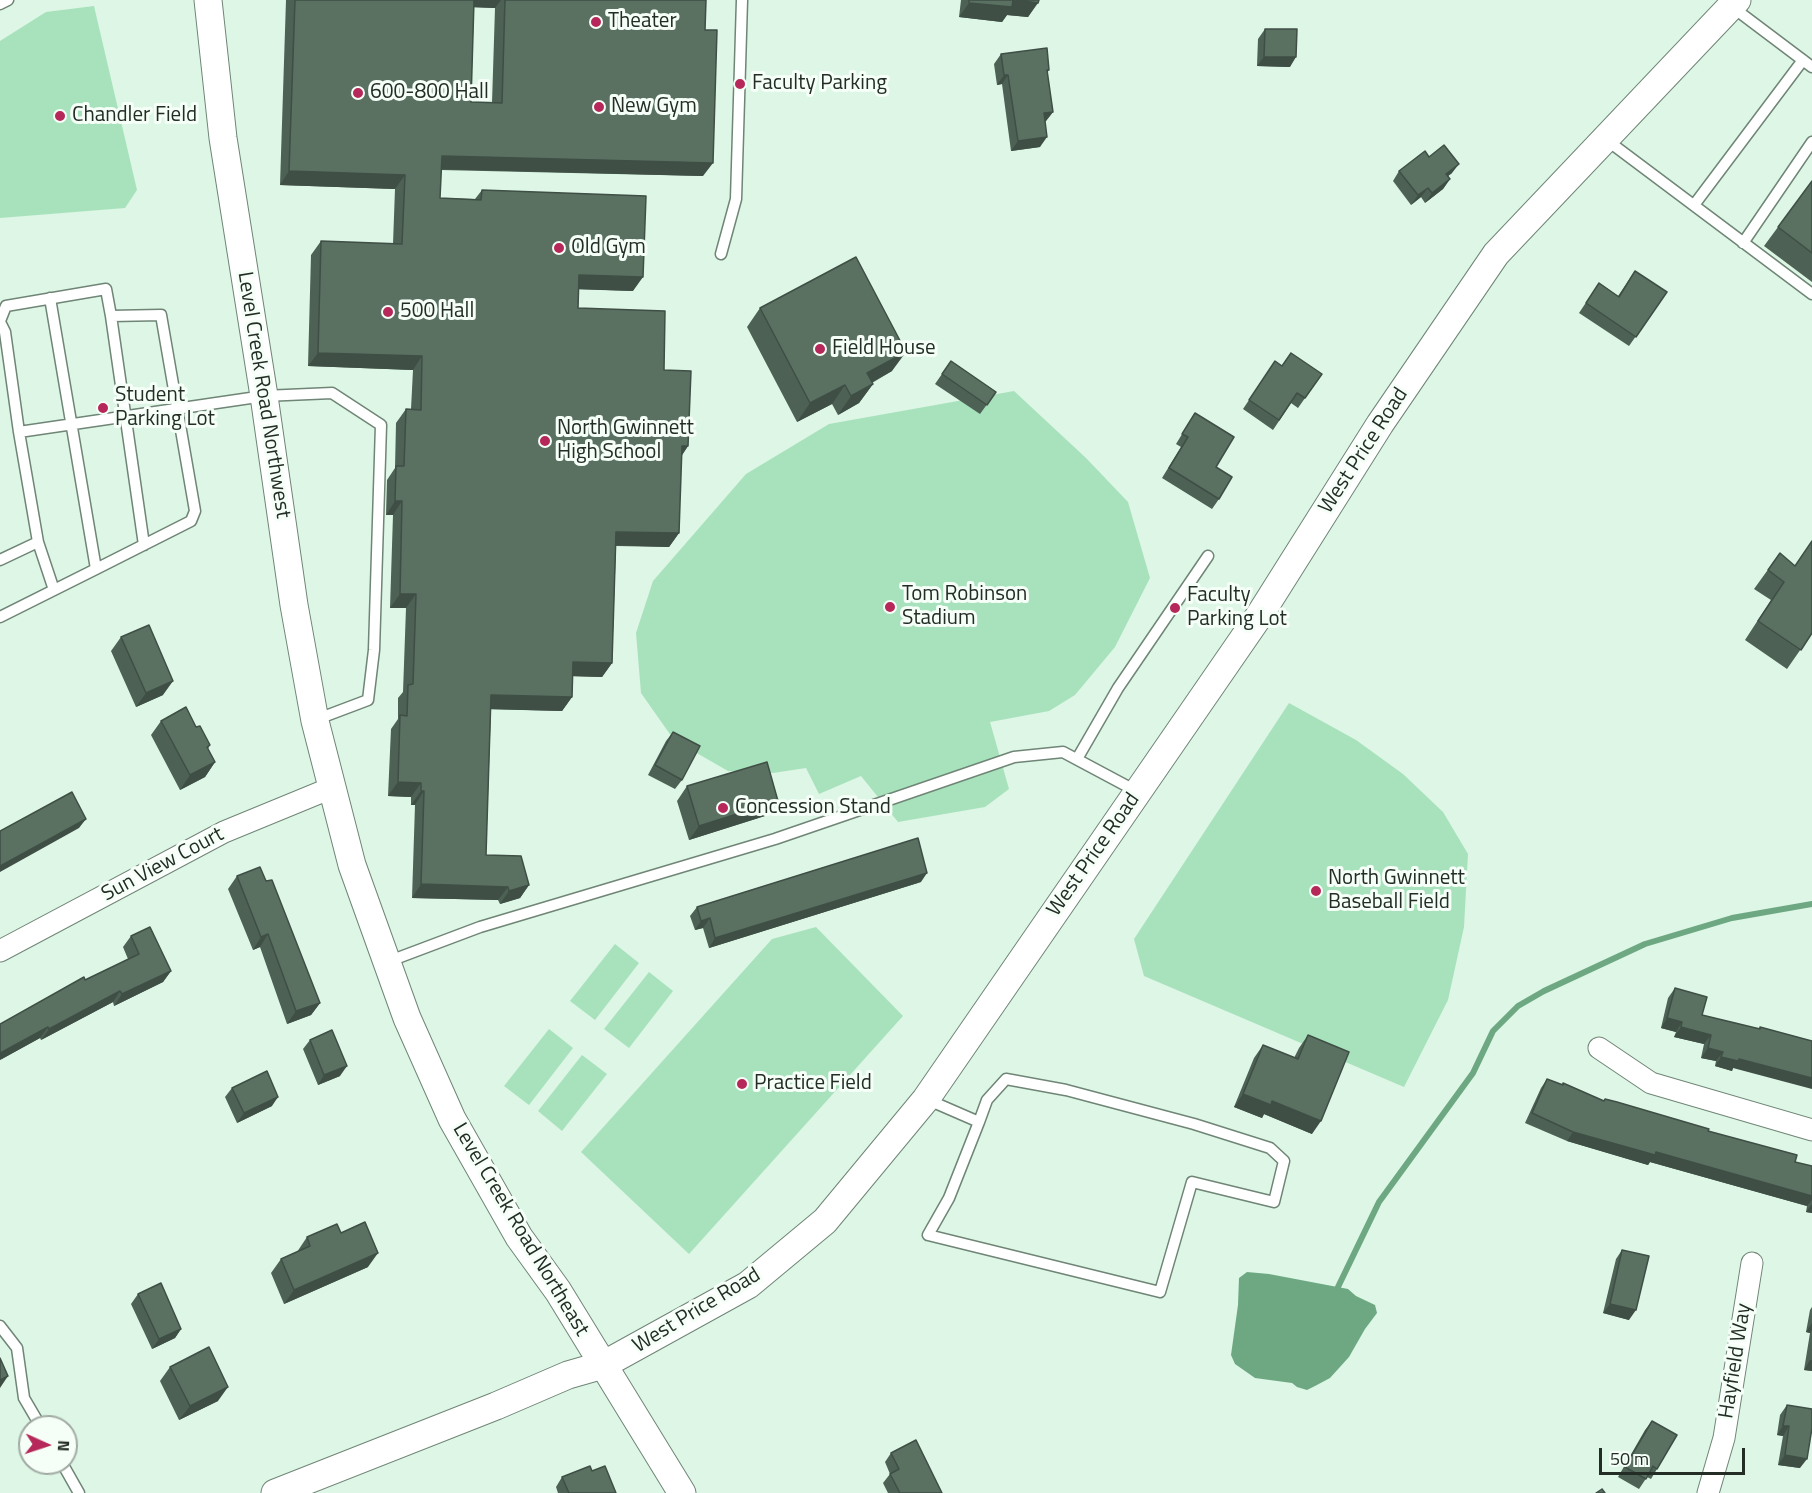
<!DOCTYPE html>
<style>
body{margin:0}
#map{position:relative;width:1812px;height:1493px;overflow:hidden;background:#ddf6e5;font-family:"Titillium Web",sans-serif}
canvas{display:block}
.north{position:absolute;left:18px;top:1415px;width:60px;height:60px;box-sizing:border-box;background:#f5fff8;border:2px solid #a1aba4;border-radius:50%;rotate:93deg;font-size:16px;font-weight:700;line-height:24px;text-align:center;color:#232d26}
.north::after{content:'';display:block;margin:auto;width:21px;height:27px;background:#b62859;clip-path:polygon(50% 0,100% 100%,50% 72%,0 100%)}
.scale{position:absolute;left:1599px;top:1448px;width:146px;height:27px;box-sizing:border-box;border:3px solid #232d26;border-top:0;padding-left:8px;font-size:18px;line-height:21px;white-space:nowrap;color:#232d26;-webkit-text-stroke:4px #f5fff8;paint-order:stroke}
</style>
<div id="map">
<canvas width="1812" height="1493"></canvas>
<div class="north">N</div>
<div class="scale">50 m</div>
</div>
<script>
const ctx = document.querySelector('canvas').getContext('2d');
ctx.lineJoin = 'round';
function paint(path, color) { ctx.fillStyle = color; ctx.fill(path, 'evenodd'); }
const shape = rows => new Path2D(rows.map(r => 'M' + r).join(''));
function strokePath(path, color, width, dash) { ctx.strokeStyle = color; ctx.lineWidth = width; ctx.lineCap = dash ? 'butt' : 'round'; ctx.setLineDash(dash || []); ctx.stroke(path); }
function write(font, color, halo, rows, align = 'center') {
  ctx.font = font + ' "Titillium Web",sans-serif'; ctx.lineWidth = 6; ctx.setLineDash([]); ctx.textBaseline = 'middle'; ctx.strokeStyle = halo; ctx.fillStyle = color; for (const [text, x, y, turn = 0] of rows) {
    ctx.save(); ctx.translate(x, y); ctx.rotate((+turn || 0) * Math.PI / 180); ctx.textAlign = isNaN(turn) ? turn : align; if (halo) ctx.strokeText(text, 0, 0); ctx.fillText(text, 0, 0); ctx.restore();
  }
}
const green = shape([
 [94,6,137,190,125,208,0,218,0,41,46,12],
 [1014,391,1086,458,1128,502,1150,578,1115,647,1075,695,1049,711,990,722,1009,789,985,807,898,822,861,776,819,794,806,768,773,773,728,771,674,740,641,693,636,633,653,581,746,474,829,424],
 [1289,703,1356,740,1403,774,1443,812,1468,854,1464,927,1448,1000,1404,1087,1144,976,1134,939],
 [816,927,903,1016,689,1254,581,1152,772,939],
 [615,944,639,963,595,1020,570,1001],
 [649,972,673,991,629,1048,604,1029],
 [549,1029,573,1048,529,1105,504,1086],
 [582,1055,607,1074,562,1131,538,1111]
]);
const water = shape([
 [1247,1272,1269,1274,1348,1289,1356,1296,1375,1305,1377,1313,1365,1329,1349,1357,1330,1378,1315,1386,1307,1390,1297,1387,1292,1383,1255,1378,1235,1364,1231,1355,1238,1305,1239,1278]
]);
const stream = shape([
 [1338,1287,1379,1202,1473,1073,1493,1031,1518,1006,1544,991,1645,944,1732,918,1812,904]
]);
const service = shape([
 [0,4,8,0],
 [1731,6,1812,67],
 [1607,138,1612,144,1812,294],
 [1694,205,1803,60],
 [1743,243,1812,142],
 [721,254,736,199,742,0],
 [50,298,96,569],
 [0,321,6,306,106,289,111,316],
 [0,322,5,332,19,432],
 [38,542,54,590],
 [0,560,38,542,19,432,264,396,332,393,381,425,374,650,368,700,315,720],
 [0,617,96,569,191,521,195,511,161,315,111,316,144,545],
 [1077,759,1118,688,1208,556],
 [387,962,480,927,775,839,1014,757,1063,752,1138,792],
 [926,1099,979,1122,949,1198,928,1235,1160,1292,1192,1182,1274,1202,1284,1161,1270,1148,1194,1124,1066,1090,1006,1079,987,1100,979,1122],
 [0,1326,17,1348,24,1398,41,1427],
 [62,1463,79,1493]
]);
const minor = shape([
 [0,951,224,832,331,788],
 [1599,1048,1651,1083,1812,1130],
 [1708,1493,1724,1438,1752,1263]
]);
const tertiary = shape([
 [208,0,223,138,264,396,294,605,315,721,352,865,407,1018,452,1119,519,1237,558,1291,682,1493],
 [275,1493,496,1406,568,1375,603,1365,748,1285,825,1221,926,1099,1259,616,1380,424,1496,254,1737,0]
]);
const wall = shape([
 [286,0,706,0,705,30,703,176,441,170,440,198,475,199,482,190,633,291,579,289,578,308,664,370,688,446,681,456,679,533,669,547,616,546,612,663,602,677,573,676,572,697,562,711,491,709,486,855,529,885,520,898,500,904,498,900,412,898,415,805,411,805,411,797,388,796,391,729,398,719,398,698,403,692,406,608,390,608,393,515,386,515,387,480,395,468,396,423,406,409,411,409,413,370,308,366,311,255,321,241,393,244,395,189,280,185],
 [474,7,495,8,492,103,471,102],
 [961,0,1039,0,1028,17,1007,15,1002,22,959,17],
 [1265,29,1290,67,1257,66,1258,39],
 [1001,54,1049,70,1047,73,1053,112,1045,122,1040,147,1011,151,1002,84,997,85,994,64],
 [1429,157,1452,173,1448,176,1450,179,1443,189,1425,203,1421,197,1411,205,1393,181,1399,171],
 [1812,181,1812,282,1764,246],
 [1635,271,1667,292,1629,346,1579,313,1599,283,1618,296],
 [760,308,892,371,872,383,873,384,859,403,838,415,832,404,797,422,747,327],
 [951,361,996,392,980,414,935,384],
 [1275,361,1282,366,1322,374,1298,408,1291,403,1273,430,1243,409],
 [1195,413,1216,467,1219,499,1212,509,1162,478,1181,447,1176,444],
 [1780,553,1812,633,1787,669,1745,640,1771,600,1754,589],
 [121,637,163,695,136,707,111,651],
 [161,721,196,727,210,745,208,749,215,762,205,777,180,790,151,735],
 [673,732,682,780,675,789,648,775,666,741],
 [687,786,768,815,689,840,677,801],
 [237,876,266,881,320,1003,311,1015,287,1024,260,947,253,950,228,889],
 [921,882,709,948,703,928,695,930,690,916,697,907],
 [131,936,171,971,163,982,114,1006,113,1002,41,1040,40,1038,0,1060,85,980,128,959,123,947],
 [1675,988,1702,1015,1759,1029,1760,1027,1812,1041,1733,1068,1732,1071,1715,1066,1716,1061,1701,1058,1704,1044,1674,1037,1676,1032,1661,1028,1668,998],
 [1308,1035,1312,1134,1264,1114,1262,1118,1234,1107,1254,1058,1263,1045,1294,1058,1299,1048],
 [310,1040,340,1076,318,1085,303,1049],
 [1547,1079,1562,1085,1563,1083,1603,1101,1605,1099,1708,1131,1795,1162,1812,1166,1812,1213,1806,1212,1807,1206,1650,1162,1648,1165,1567,1141,1525,1123,1541,1088],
 [232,1088,272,1106,237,1123,225,1097],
 [341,1233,368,1267,284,1304,271,1273,281,1259,297,1252,307,1237],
 [1622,1250,1629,1320,1603,1313,1616,1259],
 [138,1294,181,1329,175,1338,152,1349,131,1304],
 [1812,1307,1812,1371,1804,1370,1810,1333,1806,1332,1810,1310],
 [170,1367,218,1401,179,1420,160,1381],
 [1787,1405,1800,1468,1778,1465,1783,1436,1777,1435,1780,1415],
 [1652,1421,1657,1469,1651,1479,1647,1477,1639,1489,1618,1477,1645,1430],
 [891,1453,942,1493,888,1493,883,1483,890,1474,885,1462],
 [592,1471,616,1493,558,1493,556,1487,562,1477]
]);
const shadedWall = shape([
 [470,0,501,0,495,8,465,7],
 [1013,0,1038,3,1028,17,1007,15,1002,22,959,17,969,3],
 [1264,57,1296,57,1290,67,1257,66],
 [1004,75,1008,75,1002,84,997,85],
 [1053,112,1046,121,1037,123,1044,113],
 [1047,137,1040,147,1011,151,1018,141],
 [442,156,713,163,703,176,432,169],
 [1459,164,1452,173,1439,183,1446,174],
 [289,171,405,175,395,189,280,185],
 [1450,179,1443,189,1425,203,1432,193],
 [1428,188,1421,197,1411,205,1418,195],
 [579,275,643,277,633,291,569,289],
 [906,352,892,371,854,392,867,373],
 [318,353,422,356,413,370,308,366],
 [873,384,859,403,838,415,851,396],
 [845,385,832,404,797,422,810,403],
 [682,446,688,446,679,460],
 [395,501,402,501,393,515,386,515],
 [616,532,679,533,669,547,606,545],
 [400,594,416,594,406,608,390,608],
 [573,662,612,663,602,677,564,676],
 [173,681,163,695,136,707,146,693],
 [491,695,572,697,562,711,482,709],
 [215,762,205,777,180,790,190,775],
 [398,782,421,783,411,797,388,796],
 [421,791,424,791,415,805,411,805],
 [778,801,768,815,689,840,699,826],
 [86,819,79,828,0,872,0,866],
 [927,873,921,882,709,948,715,938],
 [421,884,508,887,498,900,412,898],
 [529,885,520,898,500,904,509,891],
 [710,918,703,928,695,930,701,921],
 [268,934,260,947,253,950,261,937],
 [171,971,163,982,114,1006,122,994],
 [120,991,113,1002,41,1040,49,1029],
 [320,1003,311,1015,287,1024,296,1011],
 [1667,1018,1682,1022,1676,1032,1661,1028],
 [48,1027,40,1038,0,1060,0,1053],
 [1681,1027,1711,1035,1704,1044,1674,1037],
 [1708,1048,1723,1052,1716,1061,1701,1058],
 [1721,1057,1739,1059,1812,1078,1812,1089,1733,1068,1732,1071,1715,1066],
 [347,1066,340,1076,318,1085,324,1075],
 [1243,1094,1272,1101,1321,1121,1312,1134,1264,1114,1262,1118,1234,1107],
 [278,1097,272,1106,237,1123,244,1113],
 [1573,1132,1656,1152,1812,1196,1812,1200,1807,1206,1650,1162,1648,1165,1567,1141],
 [1812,1204,1812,1213,1806,1212],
 [378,1253,368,1267,284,1304,294,1290],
 [1610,1304,1636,1310,1629,1320,1603,1313],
 [1812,1323,1812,1330,1810,1333,1806,1332],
 [181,1329,175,1338,152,1349,159,1339],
 [1810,1360,1812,1360,1812,1371,1804,1370],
 [8,1376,0,1388,0,1380],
 [228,1387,218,1401,179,1420,190,1406],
 [1783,1426,1789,1426,1783,1436,1777,1435],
 [1785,1455,1807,1459,1800,1468,1778,1465]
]);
const building = shape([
 [295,0,474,0,471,102,502,103,505,0,706,0,705,30,717,30,713,163,442,156,440,198,481,200,482,190,646,196,643,277,579,275,578,308,665,311,664,370,691,371,688,446,682,446,679,533,616,532,612,663,573,662,572,697,491,695,486,855,521,856,529,885,509,891,508,887,421,884,424,791,421,791,421,783,398,782,400,715,407,716,408,685,413,684,416,594,400,594,402,501,395,501,396,466,404,466,406,409,421,410,422,356,318,353,321,241,402,244,405,175,289,171,295,0],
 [969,0,1013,0,1012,7,969,3,969,0],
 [1016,0,1039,0,1038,3,1016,0],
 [1265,29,1297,29,1296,57,1264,57,1265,29],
 [1047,48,1049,70,1047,70,1053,112,1044,113,1047,137,1018,141,1008,75,1004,75,1001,54,1047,48],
 [1444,145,1459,164,1446,174,1450,179,1432,193,1428,188,1418,195,1399,171,1425,151,1429,157,1444,145],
 [1812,181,1812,253,1778,227,1812,181],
 [856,257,906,352,867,373,873,384,851,396,845,385,810,403,760,308,856,257],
 [1635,271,1667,292,1636,337,1586,303,1599,283,1619,297,1635,271],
 [1291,353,1322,374,1305,398,1297,393,1279,420,1249,400,1275,361,1282,366,1291,353],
 [951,361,996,392,987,405,942,374,951,361],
 [1195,413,1234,437,1216,467,1232,477,1219,499,1169,468,1188,437,1182,434,1195,413],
 [1812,541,1812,633,1801,650,1758,621,1784,582,1768,570,1780,553,1795,566,1812,541],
 [149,625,173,681,146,693,121,637,149,625],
 [186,707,196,727,200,726,210,745,207,747,215,762,190,775,161,721,186,707],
 [673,732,700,746,682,780,655,765,673,732],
 [767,762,778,801,699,826,687,786,767,762],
 [72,792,86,819,0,866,0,831,72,792],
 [918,838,927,873,715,938,710,918,701,921,697,907,918,838],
 [260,867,266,881,272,880,320,1003,296,1011,268,934,261,937,237,876,260,867],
 [150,927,171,971,122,994,120,991,49,1029,48,1027,0,1053,0,1024,84,977,85,980,139,954,131,936,150,927],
 [1675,988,1707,997,1702,1015,1760,1029,1760,1027,1812,1041,1812,1078,1739,1059,1738,1061,1721,1057,1723,1052,1708,1048,1711,1035,1681,1027,1682,1022,1667,1018,1675,988],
 [332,1030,347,1066,324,1075,310,1040,332,1030],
 [1308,1035,1349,1052,1321,1121,1272,1101,1271,1105,1243,1094,1263,1045,1298,1059,1308,1035],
 [267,1071,278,1097,244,1113,232,1088,267,1071],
 [1547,1079,1563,1085,1563,1083,1604,1101,1605,1099,1617,1102,1709,1129,1708,1131,1797,1155,1795,1162,1812,1166,1812,1196,1656,1152,1655,1155,1573,1132,1532,1113,1547,1079],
 [365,1222,378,1253,294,1290,281,1259,310,1246,307,1237,337,1224,341,1233,365,1222],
 [1622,1250,1649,1256,1636,1310,1610,1304,1622,1250],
 [161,1283,181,1329,159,1339,138,1294,161,1283],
 [209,1347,228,1387,190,1406,170,1367,209,1347],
 [0,1358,8,1376,0,1380,0,1358],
 [1787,1405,1812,1409,1812,1428,1807,1459,1785,1455,1789,1426,1783,1426,1787,1405],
 [1652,1421,1677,1435,1657,1469,1653,1466,1646,1479,1625,1467,1652,1421],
 [916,1440,942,1493,900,1493,890,1474,899,1469,891,1453,916,1440],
 [590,1466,592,1471,605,1466,616,1493,569,1493,562,1477,590,1466],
 [1602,1489,1605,1493,1596,1493,1602,1489]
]);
const markers = [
 [596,22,6,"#b62859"],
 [740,84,6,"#b62859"],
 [358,93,6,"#b62859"],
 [599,107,6,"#b62859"],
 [60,116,6,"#b62859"],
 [559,248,6,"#b62859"],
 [388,312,6,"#b62859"],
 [820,349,6,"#b62859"],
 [103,408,6,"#b62859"],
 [545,441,6,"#b62859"],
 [890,607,6,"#b62859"],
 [1175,608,6,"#b62859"],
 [723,808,6,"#b62859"],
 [1316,891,6,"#b62859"],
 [742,1084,6,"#b62859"]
];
const poiNames = [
 ["Theater",608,22],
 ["Faculty Parking",752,84],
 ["600-800 Hall",370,93],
 ["New Gym",611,107],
 ["Chandler Field",72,116],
 ["Old Gym",571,248],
 ["500 Hall",400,312],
 ["Field House",832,349],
 ["Student",115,396],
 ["Parking Lot",115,420],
 ["North Gwinnett",557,429],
 ["High School",557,453],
 ["Tom Robinson",902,595],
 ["Stadium",902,619],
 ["Faculty",1187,596],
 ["Parking Lot",1187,620],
 ["Concession Stand",735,808],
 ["North Gwinnett",1328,879],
 ["Baseball Field",1328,903],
 ["Practice Field",754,1084]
];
const streetNames = [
 ["Level Creek Road Northwest",263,395,81],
 ["West Price Road",1364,451,-57],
 ["West Price Road",1094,855,-55],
 ["Sun View Court",163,865,-28],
 ["Level Creek Road Northeast",520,1230,59],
 ["West Price Road",697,1311,-31],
 ["Hayfield Way",1736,1361,-81]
];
paint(green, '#a8e2bc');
paint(water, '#6da883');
strokePath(stream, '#6da883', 6);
strokePath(service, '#6f8576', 13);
strokePath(minor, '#6f8576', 23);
strokePath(tertiary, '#6f8576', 29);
strokePath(service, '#fff', 10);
strokePath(minor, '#fff', 21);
strokePath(tertiary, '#fff', 27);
paint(wall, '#4d6154');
paint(shadedWall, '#3f4f45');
paint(building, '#5a7162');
strokePath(building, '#3f4f45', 1.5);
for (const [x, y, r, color] of markers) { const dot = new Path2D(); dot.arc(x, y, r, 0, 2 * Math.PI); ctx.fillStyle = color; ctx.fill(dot); strokePath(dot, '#f5fff8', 2); }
write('21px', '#232d26', '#f5fff8', poiNames, 'left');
write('21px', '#232d26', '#f5fff8', streetNames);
</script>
